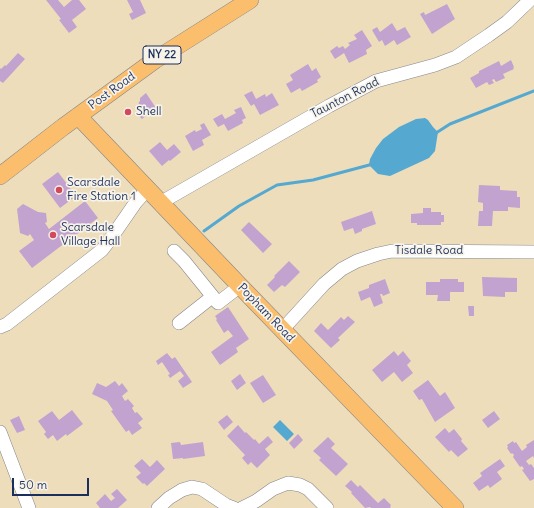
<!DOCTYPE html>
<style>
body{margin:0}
#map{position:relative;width:534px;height:508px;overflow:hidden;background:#edb;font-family:Delius,sans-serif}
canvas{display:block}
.scale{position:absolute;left:12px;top:478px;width:77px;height:18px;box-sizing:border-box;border:2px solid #1b2f5e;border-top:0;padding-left:5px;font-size:12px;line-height:14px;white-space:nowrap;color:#1b2f5e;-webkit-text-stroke:3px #f7f3e8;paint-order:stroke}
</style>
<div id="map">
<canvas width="534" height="508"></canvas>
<div class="scale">50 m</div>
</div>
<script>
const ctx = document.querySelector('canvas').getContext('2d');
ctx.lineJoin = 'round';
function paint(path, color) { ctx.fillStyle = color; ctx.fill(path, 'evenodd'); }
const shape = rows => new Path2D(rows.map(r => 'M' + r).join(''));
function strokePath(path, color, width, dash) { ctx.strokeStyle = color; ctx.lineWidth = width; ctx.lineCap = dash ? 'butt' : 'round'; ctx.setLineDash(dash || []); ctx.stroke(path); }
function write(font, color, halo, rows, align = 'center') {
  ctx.font = font + ' Delius,sans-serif'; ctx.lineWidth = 3.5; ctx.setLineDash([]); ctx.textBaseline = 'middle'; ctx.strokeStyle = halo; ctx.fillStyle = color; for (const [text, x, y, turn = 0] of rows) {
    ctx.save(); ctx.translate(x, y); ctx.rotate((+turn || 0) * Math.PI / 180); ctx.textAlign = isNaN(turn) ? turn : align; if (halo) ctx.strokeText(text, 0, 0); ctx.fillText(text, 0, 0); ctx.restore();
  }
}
const water = shape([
 [425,118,428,120,433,127,438,132,435,151,429,158,390,176,378,174,369,165,370,159,376,148,383,139,399,127,416,119],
 [280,420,294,434,287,441,273,427]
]);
const stream = shape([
 [436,133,450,124,534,91],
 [204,231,239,206,277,185,313,180,373,164]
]);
const building = shape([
 [46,0,58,0,64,7,72,0,79,0,86,9,72,20,77,27,69,33,59,20,61,19],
 [127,0,140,0,146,13,132,20,129,14,133,12],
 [447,4,455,19,432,34,420,14,424,12,425,15],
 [392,23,397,31,405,27,411,37,397,45,394,40,385,46,382,40,379,42,372,30,377,27,380,32],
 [362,30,372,46,366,50,367,54,349,63,344,53,335,59,330,51,337,46,339,48,343,46,345,49,350,45,348,43,357,39,354,35],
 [18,53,25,59,3,83,0,81,0,68,1,69,5,65,6,66],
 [511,60,514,67,513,68,514,69,503,74,505,78,496,82,494,79,492,80,494,83,489,85,487,82,476,88,470,78,479,73,479,71,499,61,501,66],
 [308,64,312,71,316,68,321,77,317,80,318,82,302,91,300,88,291,93,286,84,293,80,290,75],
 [252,91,256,99,265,94,266,97,272,93,279,105,260,115,254,104,251,106,244,95],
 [146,93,156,108,142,119,137,114,139,110,138,109,139,101,140,102,140,98],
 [241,107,246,118,242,120,243,123,228,131,224,124,218,127,213,119,222,114,225,119,236,113,234,110],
 [204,123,211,135,202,140,204,145,193,151,185,136,195,130,196,132,202,129,200,125],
 [160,142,167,150,174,144,181,152,170,161,169,160,162,166,149,151],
 [58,172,76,196,60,208,42,184],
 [479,185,500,186,500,190,517,191,517,197,520,197,520,208,508,207,508,211,493,211,492,226,478,226,479,211,483,211,483,203,478,202],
 [85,201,98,218,32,268,19,251,34,240,30,234,28,236,20,233,17,209,23,204,38,212,46,213,47,222,45,223,49,229],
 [423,208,431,208,431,212,441,212,441,215,444,215,444,222,441,222,441,225,417,225,417,223,411,223,411,214,423,213],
 [372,211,376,224,362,229,362,231,355,234,353,228,344,231,341,222],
 [249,222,272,244,263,253,241,230],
 [289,261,300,272,285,287,282,285,274,292,267,285,275,277,274,276],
 [482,277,517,278,517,292,505,292,505,297,483,296],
 [385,279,390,293,383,296,382,294,380,294,383,303,374,307,370,297,361,301,358,292,369,288,369,285],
 [440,279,458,279,458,282,464,282,464,292,450,292,450,301,437,301,438,295,426,295,426,282,440,282],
 [468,306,474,306,474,316,469,316],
 [228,307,249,339,236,348,238,352,220,365,211,352,233,336,228,330,224,333,216,320,217,319,215,316],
 [348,316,355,322,338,338,340,340,331,348,314,331,321,323,328,330,341,317,344,320],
 [394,351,398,356,403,351,411,361,407,365,413,373,402,382,394,372,382,382,372,370],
 [167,353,172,359,175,357,192,382,183,388,178,381,184,376,180,371,170,378,168,375,170,374,162,362,158,365,156,361],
 [240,374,246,383,237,390,231,381],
 [263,375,276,395,263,403,250,383],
 [428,380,440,396,445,392,455,408,435,422,422,399,419,400,413,391],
 [115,381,119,386,122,383,128,391,122,396,125,401,128,399,134,406,132,408,135,413,137,412,143,419,138,423,142,428,132,435,129,430,126,432,111,411,113,410,107,401,92,394,97,383,106,387],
 [72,410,83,424,67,436,66,434,57,441,53,435,48,439,44,434,46,432,38,421,52,411,59,420],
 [494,411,500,419,488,428,482,420],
 [227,415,233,422,224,430,218,422],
 [19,416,25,430,17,433,10,420],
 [238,425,245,433,246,432,254,440,255,439,259,444,268,436,273,442,265,449,270,455,257,468,251,462,248,465,242,458,245,455,227,436],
 [445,428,449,433,454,429,462,439,461,441,468,449,458,457,451,450,449,452,435,437],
 [298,434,303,440,294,449,289,443],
 [328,437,335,444,331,448,348,464,336,476,319,460,321,458,313,451],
 [534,440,534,458,533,456,526,461,529,465,531,464,534,468,534,479,530,481,522,470,524,469,522,466,520,467,513,457,514,455,512,453,511,454,507,448,508,447,507,445,513,441,514,443,516,442,522,451,527,447,526,445],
 [180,442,181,445,203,442,205,456,183,459,183,458,173,459,171,443],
 [142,459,150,467,157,460,165,469,147,486,144,483,143,484,136,477,141,473,134,466],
 [500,459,505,466,497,472,502,479,490,488,488,485,479,491,473,483,482,476,480,473],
 [351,480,358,487,360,485,378,503,384,498,391,505,390,507,391,508,371,508,370,507,365,508,351,493,352,492,345,486],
 [117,489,127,500,118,508,100,508,96,503,105,494,111,501,115,498,111,494]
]);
const minor = shape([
 [160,203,329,106,376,81,435,65,456,57,489,35,507,22,530,0],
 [174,251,184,261,218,303,240,286],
 [179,323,212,297],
 [0,327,7,324,102,250,109,241,136,202,148,189],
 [282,330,324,284,342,269,357,261,378,254,392,251,534,252],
 [0,432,29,508],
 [158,508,169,498,182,490,192,487,202,489,226,505,234,508],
 [242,508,256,501,273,489,288,483,300,485,308,489,327,508]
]);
const major = shape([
 [78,116,240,286,455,508],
 [0,176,63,127,155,60,250,0]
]);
const markers = [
 [128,112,4,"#d1495b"],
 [59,190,4,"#d1495b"],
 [53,235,4,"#d1495b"]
];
const shields = [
 [162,55,38]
];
const shieldNames = [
 ["NY 22",162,55]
];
const streetNames = [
 ["Post Road",112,91,-36],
 ["Taunton Road",345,98,-27],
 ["Tisdale Road",429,251],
 ["Popham Road",266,313,46]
];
const poiNames = [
 ["Shell",136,112],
 ["Scarsdale",67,183],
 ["Fire Station 1",67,197],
 ["Scarsdale",61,228],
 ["Village Hall",61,242]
];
paint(water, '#55a8d0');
strokePath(stream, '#55a8d0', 3);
paint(building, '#c2a3d0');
strokePath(minor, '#84868c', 14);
strokePath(major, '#84868c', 18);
strokePath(minor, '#fff', 13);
strokePath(major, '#fabe6d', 17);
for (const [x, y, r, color] of markers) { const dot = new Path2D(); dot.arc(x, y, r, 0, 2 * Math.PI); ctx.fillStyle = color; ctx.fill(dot); strokePath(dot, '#f7f3e8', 1.5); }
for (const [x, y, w] of shields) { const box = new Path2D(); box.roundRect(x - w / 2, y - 9, w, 18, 3); ctx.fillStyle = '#f7f3e8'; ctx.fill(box); strokePath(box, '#1b2f5e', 1); }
write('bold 11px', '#1b2f5e', null, shieldNames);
write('12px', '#1b2f5e', '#f7f3e8', streetNames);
write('12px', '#1b2f5e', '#f7f3e8', poiNames, 'left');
</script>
